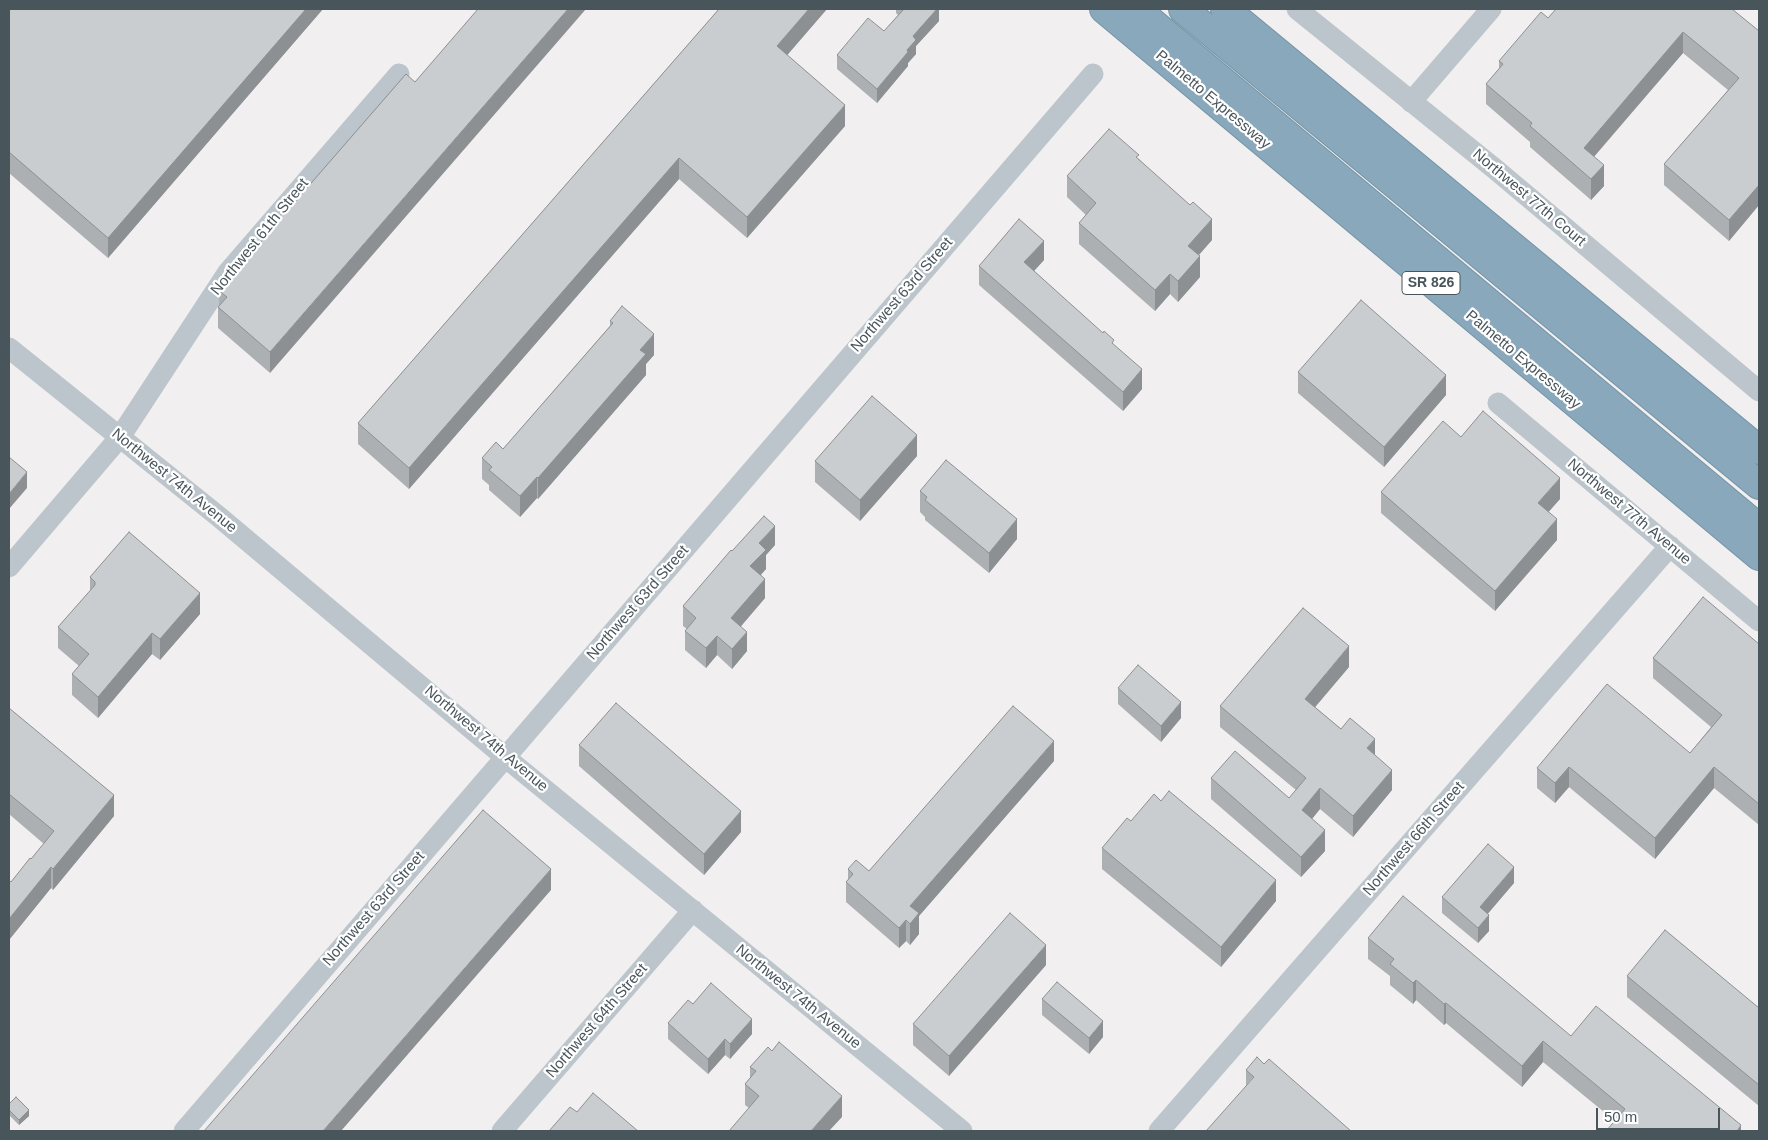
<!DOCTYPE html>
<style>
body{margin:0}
#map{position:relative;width:1768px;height:1140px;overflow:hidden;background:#f1efef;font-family:Arial,sans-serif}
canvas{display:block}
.frame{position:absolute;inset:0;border:10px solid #48555b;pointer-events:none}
.scale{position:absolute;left:1596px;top:1108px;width:124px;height:22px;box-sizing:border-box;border:2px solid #48555b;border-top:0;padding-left:6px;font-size:15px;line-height:18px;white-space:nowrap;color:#48555b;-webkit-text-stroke:4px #fff;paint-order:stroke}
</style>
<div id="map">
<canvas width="1768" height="1140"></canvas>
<div class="frame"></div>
<div class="scale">50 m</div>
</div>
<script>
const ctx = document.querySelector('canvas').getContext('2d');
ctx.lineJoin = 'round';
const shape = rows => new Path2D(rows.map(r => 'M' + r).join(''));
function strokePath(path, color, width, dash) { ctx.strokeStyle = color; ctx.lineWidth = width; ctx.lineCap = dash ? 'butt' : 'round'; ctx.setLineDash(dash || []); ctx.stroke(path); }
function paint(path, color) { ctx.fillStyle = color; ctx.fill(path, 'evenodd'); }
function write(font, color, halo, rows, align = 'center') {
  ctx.font = font + ' Arial,sans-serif'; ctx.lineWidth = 4.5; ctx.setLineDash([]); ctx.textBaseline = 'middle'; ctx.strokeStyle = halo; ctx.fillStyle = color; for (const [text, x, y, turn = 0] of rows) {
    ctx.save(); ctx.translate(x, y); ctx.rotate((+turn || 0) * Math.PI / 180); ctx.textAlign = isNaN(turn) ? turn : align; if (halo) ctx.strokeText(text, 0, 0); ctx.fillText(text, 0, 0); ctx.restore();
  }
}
const minor = shape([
 [1297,9,1495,169,1759,391],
 [1411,102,1491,9],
 [9,348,218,516,505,757,962,1131],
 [1498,403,1759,621],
 [9,567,120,437,228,272,399,74],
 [184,1131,1093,74],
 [502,1131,693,910],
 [1159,1131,1670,546]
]);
const highway = shape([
 [1104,9,1759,556],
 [1136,9,1759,528],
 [1183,9,1759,485],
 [1225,9,1759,450]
]);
const wall = shape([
 [9,9,323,9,108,258,9,173],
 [719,9,827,9,787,55,845,126,747,238,679,179,409,489,358,444,358,423],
 [896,9,939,9,939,21,916,46,916,54,908,63,908,66,877,103,837,69,837,55,884,31,898,15,896,13],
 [1548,18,1759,31,1759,205,1729,241,1664,185,1664,164,1728,90,1683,53,1594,157,1604,186,1591,200,1530,147,1530,142,1486,104,1486,84,1499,69,1499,61],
 [1139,159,1212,240,1199,255,1200,277,1178,302,1170,294,1155,311,1079,244,1079,223,1086,215,1067,197,1067,176],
 [285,210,270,373,218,328,218,307,219,306,219,291,266,237,266,232],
 [1044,260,1034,271,1114,345,1142,389,1123,411,979,285,979,266],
 [610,321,654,355,646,364,646,375,538,499,537,498,520,517,489,490,489,485,482,479,482,458,503,449,610,326],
 [1298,372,1446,395,1384,467,1298,393],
 [1461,437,1560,499,1548,512,1557,540,1495,611,1381,513,1381,492],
 [917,456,860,521,815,482,815,461],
 [920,491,1017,539,989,573,925,520,925,517,920,512],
 [775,545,766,555,766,569,761,575,765,598,741,626,747,651,732,669,717,655,706,668,685,650,685,631,687,629,683,626,683,606],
 [90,577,200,614,160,660,152,654,98,718,72,695,72,674,79,666,58,648,58,627,90,591],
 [1759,644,1759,825,1714,788,1655,859,1569,787,1555,803,1537,788,1537,768,1690,753,1711,727,1653,678,1653,658],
 [1349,667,1315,707,1341,729,1375,755,1392,790,1353,837,1320,809,1312,819,1325,851,1301,877,1211,799,1211,778,1289,798,1296,790,1220,727,1220,706],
 [1118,688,1181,718,1161,742,1118,704],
 [9,708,114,816,53,890,51,888,9,940,9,880,11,882,44,844,9,814],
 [579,745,741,832,704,875,579,766],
 [1054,761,919,916,919,934,910,945,906,941,899,948,846,902,846,882,848,880,848,869,869,871],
 [1161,801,1276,901,1221,967,1102,869,1102,848,1131,821],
 [1514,883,1487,914,1489,931,1478,943,1442,913,1442,897],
 [1368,938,1571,1036,1741,1131,1615,1121,1543,1062,1522,1087,1446,1023,1444,1025,1416,1000,1413,1004,1390,985,1390,976,1368,959],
 [1046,965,949,1076,913,1045,913,1024],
 [1627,976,1759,1008,1759,1106,1627,997],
 [1042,999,1103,1037,1089,1054,1042,1015],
 [693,1004,752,1034,730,1059,725,1055,708,1074,668,1039,668,1023],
 [1264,1064,1246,1086,1246,1070],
 [750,1067,842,1117,749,1108,745,1105,745,1084,750,1078],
 [9,1104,29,1116,19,1125,9,1115]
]);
const shadedWall = shape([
 [306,9,323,9,108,258,108,238],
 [568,9,586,9,270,373,270,352],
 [809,9,827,9,777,67,777,46],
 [937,9,939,9,939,21,916,46,916,54,908,63,908,66,877,103,877,89,913,36],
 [1683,32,1683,53,1584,168,1584,148],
 [845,105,845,126,747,238,747,217],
 [679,158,679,179,409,489,409,468],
 [1604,165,1604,186,1591,200,1591,179],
 [1759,185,1759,205,1729,241,1729,220],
 [1212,219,1212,240,1188,267,1188,246],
 [1044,241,1044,260,1024,282,1024,262],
 [1200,256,1200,277,1178,302,1178,281],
 [1170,274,1170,294,1155,311,1155,290],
 [654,334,654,355,646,364,646,375,538,499,538,478,640,350],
 [1142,369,1142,389,1123,411,1123,392],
 [1446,375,1446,395,1384,467,1384,447],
 [917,435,917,456,860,521,860,500],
 [27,472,27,488,9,509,9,494],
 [537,477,537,498,520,517,520,496],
 [1560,478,1560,499,1538,524,1538,503],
 [1017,519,1017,539,989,573,989,553],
 [1557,519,1557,540,1495,611,1495,591],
 [775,526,775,545,766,555,766,569,750,586,750,566,759,543],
 [765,579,765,598,731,638,731,618],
 [200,593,200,614,160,660,160,639],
 [747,632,747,651,732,669,732,649],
 [152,633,152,654,98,718,98,697],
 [717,636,717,655,706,668,706,648],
 [1349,646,1349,667,1305,719,1305,699],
 [1181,702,1181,718,1161,742,1161,726],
 [1375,739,1375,759,1367,748],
 [1054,741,1054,761,919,916,919,934,910,945,910,906],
 [1569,767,1569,787,1555,803,1555,783],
 [1714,767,1714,788,1655,859,1655,838],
 [1392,770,1392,790,1353,837,1353,816],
 [1320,788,1320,809,1302,831,1302,810],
 [114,795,114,816,53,890,53,869],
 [741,811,741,832,704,875,704,854],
 [1325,830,1325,851,1301,877,1301,857],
 [51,867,51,888,9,940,9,919],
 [1514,867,1514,883,1480,923,1480,907],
 [551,869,551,890,341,1131,323,1131],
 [1276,880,1276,901,1221,967,1221,947],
 [1489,915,1489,931,1478,943,1478,928],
 [906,920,906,941,899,948,899,928],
 [1046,945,1046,965,949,1076,949,1056],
 [1416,980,1416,1000,1413,1004,1413,983],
 [1446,1003,1446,1023,1444,1025,1444,1004],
 [752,1019,752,1034,730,1059,730,1044],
 [1103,1021,1103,1037,1089,1054,1089,1038],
 [725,1039,725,1055,708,1074,708,1059],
 [1543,1041,1543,1062,1522,1087,1522,1066],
 [842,1096,842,1117,829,1131,811,1131],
 [29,1110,29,1116,19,1125,19,1120],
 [1741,1125,1741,1131,1737,1131]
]);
const building = shape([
 [9,9,306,9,108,238,9,152,9,9],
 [478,9,568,9,270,352,218,307,227,297,219,291,268,234,266,232,285,210,286,212,406,74,415,82,478,9],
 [719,9,809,9,777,46,845,105,747,217,679,158,409,468,358,423,719,9],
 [904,9,937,9,913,36,916,40,907,50,908,52,877,89,837,55,868,18,884,31,904,9],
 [1556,9,1732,9,1759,31,1759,185,1729,220,1664,164,1739,78,1683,32,1584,148,1604,165,1591,179,1530,126,1532,123,1486,84,1503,64,1499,61,1541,12,1548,18,1556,9],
 [1109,129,1139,155,1136,157,1190,205,1193,202,1212,219,1188,246,1200,256,1178,281,1170,274,1155,290,1079,223,1096,203,1067,176,1109,129],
 [1019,219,1044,241,1024,262,1103,333,1104,331,1114,340,1112,343,1142,369,1123,392,979,266,1019,219],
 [1361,300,1446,375,1384,447,1298,372,1361,300],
 [622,306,654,334,640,350,646,354,538,478,537,477,520,496,489,470,492,467,482,458,496,442,503,449,613,323,610,321,622,306],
 [872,396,917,435,860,500,815,461,872,396],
 [1483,411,1560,478,1538,503,1557,519,1495,591,1381,492,1443,421,1461,437,1483,411],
 [9,457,27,472,9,494,9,457],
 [946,460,1017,519,989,553,925,500,927,497,920,491,946,460],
 [764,516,775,526,759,543,766,550,750,566,765,579,731,618,747,632,732,649,717,636,706,648,685,631,696,618,683,606,731,550,732,551,764,516],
 [129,532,200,593,160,639,152,633,98,697,72,674,89,654,58,627,95,585,95,582,90,577,129,532],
 [1703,597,1759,644,1759,804,1714,767,1655,838,1569,767,1555,783,1537,768,1607,684,1690,753,1722,715,1653,658,1703,597],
 [1303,608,1349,646,1305,699,1341,729,1350,718,1375,739,1367,748,1392,770,1353,816,1320,788,1302,810,1325,830,1301,857,1211,778,1235,751,1289,798,1306,778,1220,706,1303,608],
 [1138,665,1181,702,1161,726,1118,688,1138,665],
 [616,703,741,811,704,854,579,745,616,703],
 [1013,706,1054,741,910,906,919,913,910,924,906,920,899,928,846,882,853,874,848,869,856,860,869,871,1013,706],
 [9,708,114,795,53,869,51,867,9,919,9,880,11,882,30,858,31,859,54,831,9,794,9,708],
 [1169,791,1276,880,1221,947,1102,848,1127,818,1131,821,1154,794,1161,801,1169,791],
 [483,810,551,869,323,1131,204,1131,483,810],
 [1488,844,1514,867,1480,907,1489,915,1478,928,1442,897,1488,844],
 [1403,896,1571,1036,1596,1006,1741,1125,1737,1131,1606,1131,1625,1109,1543,1041,1522,1066,1446,1003,1444,1004,1416,980,1413,983,1390,964,1394,959,1368,938,1403,896],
 [1010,913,1046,945,949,1056,913,1024,1010,913],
 [1665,930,1759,1008,1759,1085,1627,976,1665,930],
 [1057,982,1103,1021,1089,1038,1042,999,1057,982],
 [711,983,752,1019,730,1044,725,1039,708,1059,668,1023,688,1000,693,1004,711,983],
 [779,1042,842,1096,811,1131,729,1131,759,1096,745,1084,756,1071,750,1067,768,1047,772,1051,779,1042],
 [1257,1057,1264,1064,1269,1059,1351,1131,1206,1131,1254,1077,1246,1070,1257,1057],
 [593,1093,638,1131,549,1131,570,1107,577,1112,593,1093],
 [16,1097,29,1110,19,1120,9,1110,9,1104,16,1097]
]);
const shields = [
 [1431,283,58]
];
const shieldNames = [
 ["SR 826",1431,283]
];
const streetNames = [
 ["Palmetto Expressway",1213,100,40],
 ["Northwest 77th Court",1529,198,40],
 ["Northwest 61th Street",260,237,-51],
 ["Northwest 63rd Street",902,295,-49],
 ["Palmetto Expressway",1523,360,40],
 ["Northwest 74th Avenue",174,481,39],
 ["Northwest 77th Avenue",1629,512,40],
 ["Northwest 63rd Street",638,603,-49],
 ["Northwest 74th Avenue",486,739,40],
 ["Northwest 66th Street",1414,839,-49],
 ["Northwest 63rd Street",374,909,-49],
 ["Northwest 74th Avenue",798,997,39],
 ["Northwest 64th Street",597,1021,-49]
];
strokePath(highway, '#7494a7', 30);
strokePath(minor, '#bbc5cb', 21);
strokePath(highway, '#89a8bb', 28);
paint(wall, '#adb0b3');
paint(shadedWall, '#8d9092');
paint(building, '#c9cdd0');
strokePath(building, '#8d9092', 1);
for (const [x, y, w] of shields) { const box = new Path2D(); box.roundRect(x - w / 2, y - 11.5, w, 23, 4); ctx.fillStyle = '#fff'; ctx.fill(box); strokePath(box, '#48555b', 1); }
write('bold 14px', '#48555b', null, shieldNames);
write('15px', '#48555b', '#fff', streetNames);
</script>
